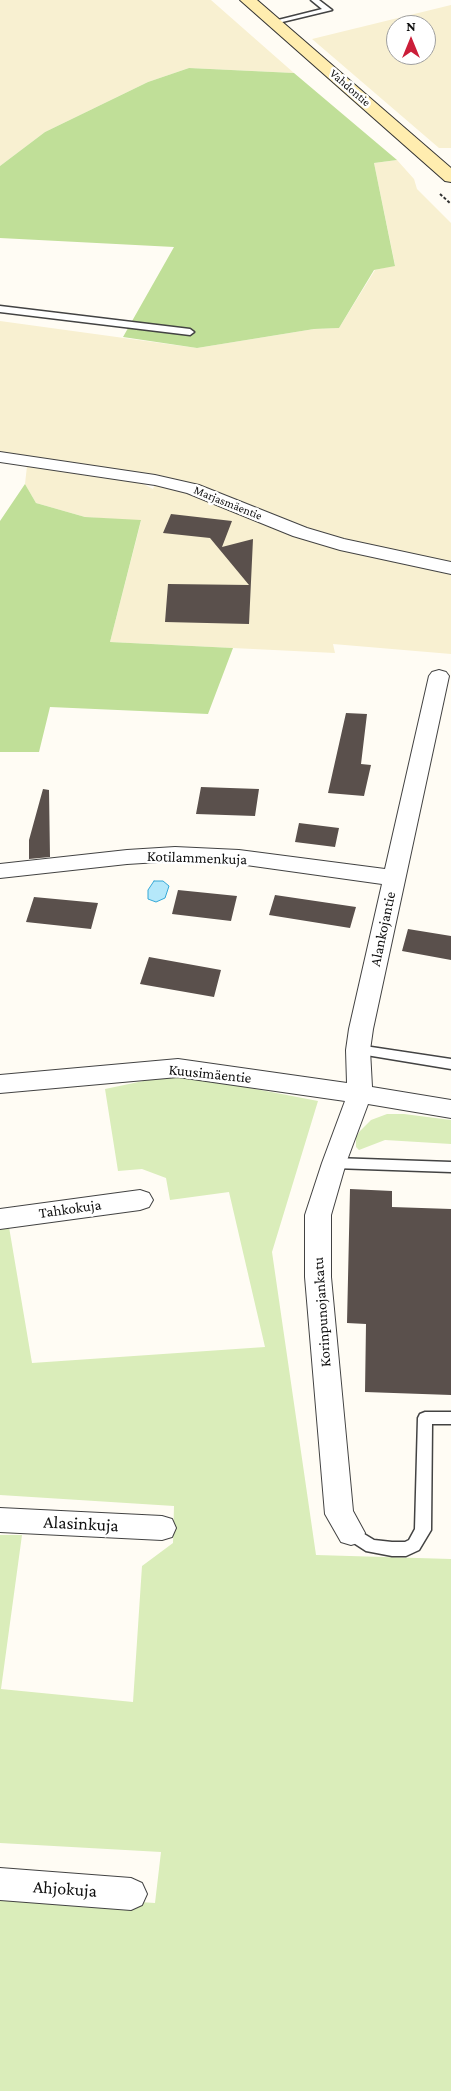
<!DOCTYPE html>
<meta charset="utf-8">
<style>
body{margin:0}
#map{position:relative;width:451px;height:2091px;overflow:hidden;background:#fffcf4;font-family:"Crimson Pro",serif}
canvas{display:block}
.north{position:absolute;left:386px;top:15px;width:50px;height:50px;box-sizing:border-box;background:#fff;border:1px solid #9f9f9f;border-radius:50%;rotate:0deg;font-size:14px;font-weight:700;line-height:20px;text-align:center;color:#101010}
.north::after{content:'';display:block;margin:auto;width:18px;height:22px;background:#cb1e39;clip-path:polygon(50% 0,100% 100%,50% 72%,0 100%)}
</style>
<div id="map">
<canvas width="451" height="2091"></canvas>
<div class="north">N</div>
</div>
<script>
const ctx = document.querySelector('canvas').getContext('2d');
ctx.lineJoin = 'round';
function paint(path, color) { ctx.fillStyle = color; ctx.fill(path, 'evenodd'); }
const shape = rows => new Path2D(rows.map(r => 'M' + r).join(''));
function strokePath(path, color, width, dash) { ctx.strokeStyle = color; ctx.lineWidth = width; ctx.lineCap = dash ? 'butt' : 'round'; ctx.setLineDash(dash || []); ctx.stroke(path); }
function write(font, color, halo, rows, align = 'center') {
  ctx.font = font + ' "Crimson Pro",serif'; ctx.lineWidth = 5; ctx.setLineDash([]); ctx.textBaseline = 'middle'; ctx.strokeStyle = halo; ctx.fillStyle = color; for (const [text, x, y, turn = 0] of rows) {
    ctx.save(); ctx.translate(x, y); ctx.rotate((+turn || 0) * Math.PI / 180); ctx.textAlign = isNaN(turn) ? turn : align; if (halo) ctx.strokeText(text, 0, 0); ctx.fillText(text, 0, 0); ctx.restore();
  }
}
const farmland = shape([
 [0,0,211,0,294,73,189,68,148,82,45,132,0,166],
 [451,5,451,148,439,148,312,39],
 [396,25,426,25,426,55,396,55],
 [397,160,414,179,417,189,451,223,451,654,333,644,335,653,110,642,141,521,85,517,36,503,25,484,27,466,136,480,153,489,158,475,0,453,0,321,197,348,314,329,339,328,375,270,395,265,374,163]
]);
const green = shape([
 [177,1074,318,1101,272,1252,316,1555,451,1559,451,2091,0,2091,0,1893,155,1903,161,1852,0,1843,0,1535,22,1535,1,1689,133,1702,142,1566,173,1543,174,1506,0,1495,0,1229,9,1227,32,1363,265,1347,229,1192,170,1200,166,1178,142,1169,118,1171,105,1089],
 [387,1114,404,1114,451,1120,451,1144,385,1140,359,1150,356,1147,356,1137,360,1131,371,1120]
]);
const forest = shape([
 [189,68,294,73,397,160,374,163,395,266,374,270,339,328,314,329,197,348,123,337,174,247,0,238,0,166,45,132,148,82],
 [25,484,36,503,85,517,141,520,110,642,233,648,208,714,50,707,39,752,0,752,0,521]
]);
const water = shape([
 [154,881,163,881,169,886,165,898,156,902,148,899,148,890,154,881]
]);
const building = shape([
 [171,514,232,521,222,547,253,539,249,624,165,622,168,584,249,585,210,538,163,533],
 [346,713,367,714,361,764,371,765,364,796,328,793],
 [201,787,259,789,255,816,196,814],
 [43,789,49,790,50,857,29,859,29,840],
 [299,823,339,828,335,847,295,842],
 [178,890,237,896,231,921,172,914],
 [275,895,356,907,350,928,269,915],
 [34,897,98,903,91,929,26,922],
 [408,929,451,936,451,960,402,951],
 [149,957,221,970,214,997,140,984],
 [350,1189,392,1191,392,1207,451,1209,451,1395,365,1392,366,1324,347,1323]
]);
const path = shape([
 [440,194,451,204]
]);
const lane = shape([
 [311,0,319,0,332,10,274,24,270,22,322,9,311,0],
 [0,306,190,329,194,332,190,335,0,312,0,306],
 [358,1045,451,1059,451,1069,354,1053,352,1050,354,1047,358,1045],
 [334,1158,451,1162,451,1172,334,1168,329,1167,327,1163,329,1159,334,1158],
 [425,1412,451,1412,451,1424,432,1424,431,1530,419,1550,406,1556,392,1556,366,1551,346,1538,343,1533,346,1528,351,1526,374,1540,392,1542,405,1542,409,1540,415,1529,418,1418,420,1414,425,1412]
]);
const street = shape([
 [0,452,155,475,199,485,307,528,344,539,451,562,451,574,340,550,293,536,187,493,155,485,0,462,0,452],
 [439,670,446,672,449,676,373,1029,370,1050,372,1087,451,1100,451,1118,368,1104,346,1163,331,1215,331,1277,353,1511,365,1533,361,1542,351,1545,341,1542,325,1514,305,1277,305,1215,322,1163,345,1101,178,1077,0,1093,0,1075,178,1059,347,1083,346,1050,349,1029,382,884,239,864,175,861,127,864,0,878,0,864,127,850,175,847,239,850,385,869,429,676,432,672,439,670],
 [140,1190,149,1193,153,1200,149,1207,140,1210,0,1229,0,1209,140,1190],
 [0,1508,162,1516,172,1519,176,1528,172,1537,162,1540,0,1532,0,1508],
 [0,1868,131,1878,142,1883,147,1894,142,1905,131,1910,0,1900,0,1868]
]);
const secondary = shape([
 [240,0,257,0,451,168,451,182,445,181,240,0]
]);
const farStreetnames = [
 ["Vahdontie",350,88,41],
 ["Marjasmäentie",228,503,22]
];
const streetNames = [
 ["Kotilammenkuja",197,858,2],
 ["Alankojantie",383,929,-78],
 ["Kuusimäentie",210,1074,6],
 ["Tahkokuja",70,1209,-8],
 ["Korinpunojankatu",322,1312,-94]
];
const nearStreetnames = [
 ["Alasinkuja",81,1524,3],
 ["Ahjokuja",65,1889,4]
];
paint(farmland, '#f8f0d1');
paint(green, '#daedba');
paint(forest, '#c0df98');
paint(water, '#b5e8fa');
strokePath(water, '#36a8d6', 1);
paint(building, '#5a504c');
strokePath(lane, '#434343', 3);
strokePath(street, '#434343', 2);
strokePath(secondary, '#323232', 2);
strokePath(path, '#323232', 2, [3, 2]);
paint(lane, '#fff');
paint(street, '#fff');
paint(secondary, '#ffedaf');
write('12px', '#101010', '#fff', farStreetnames);
write('15px', '#101010', '#fff', streetNames);
write('18px', '#101010', '#fff', nearStreetnames);
</script>
